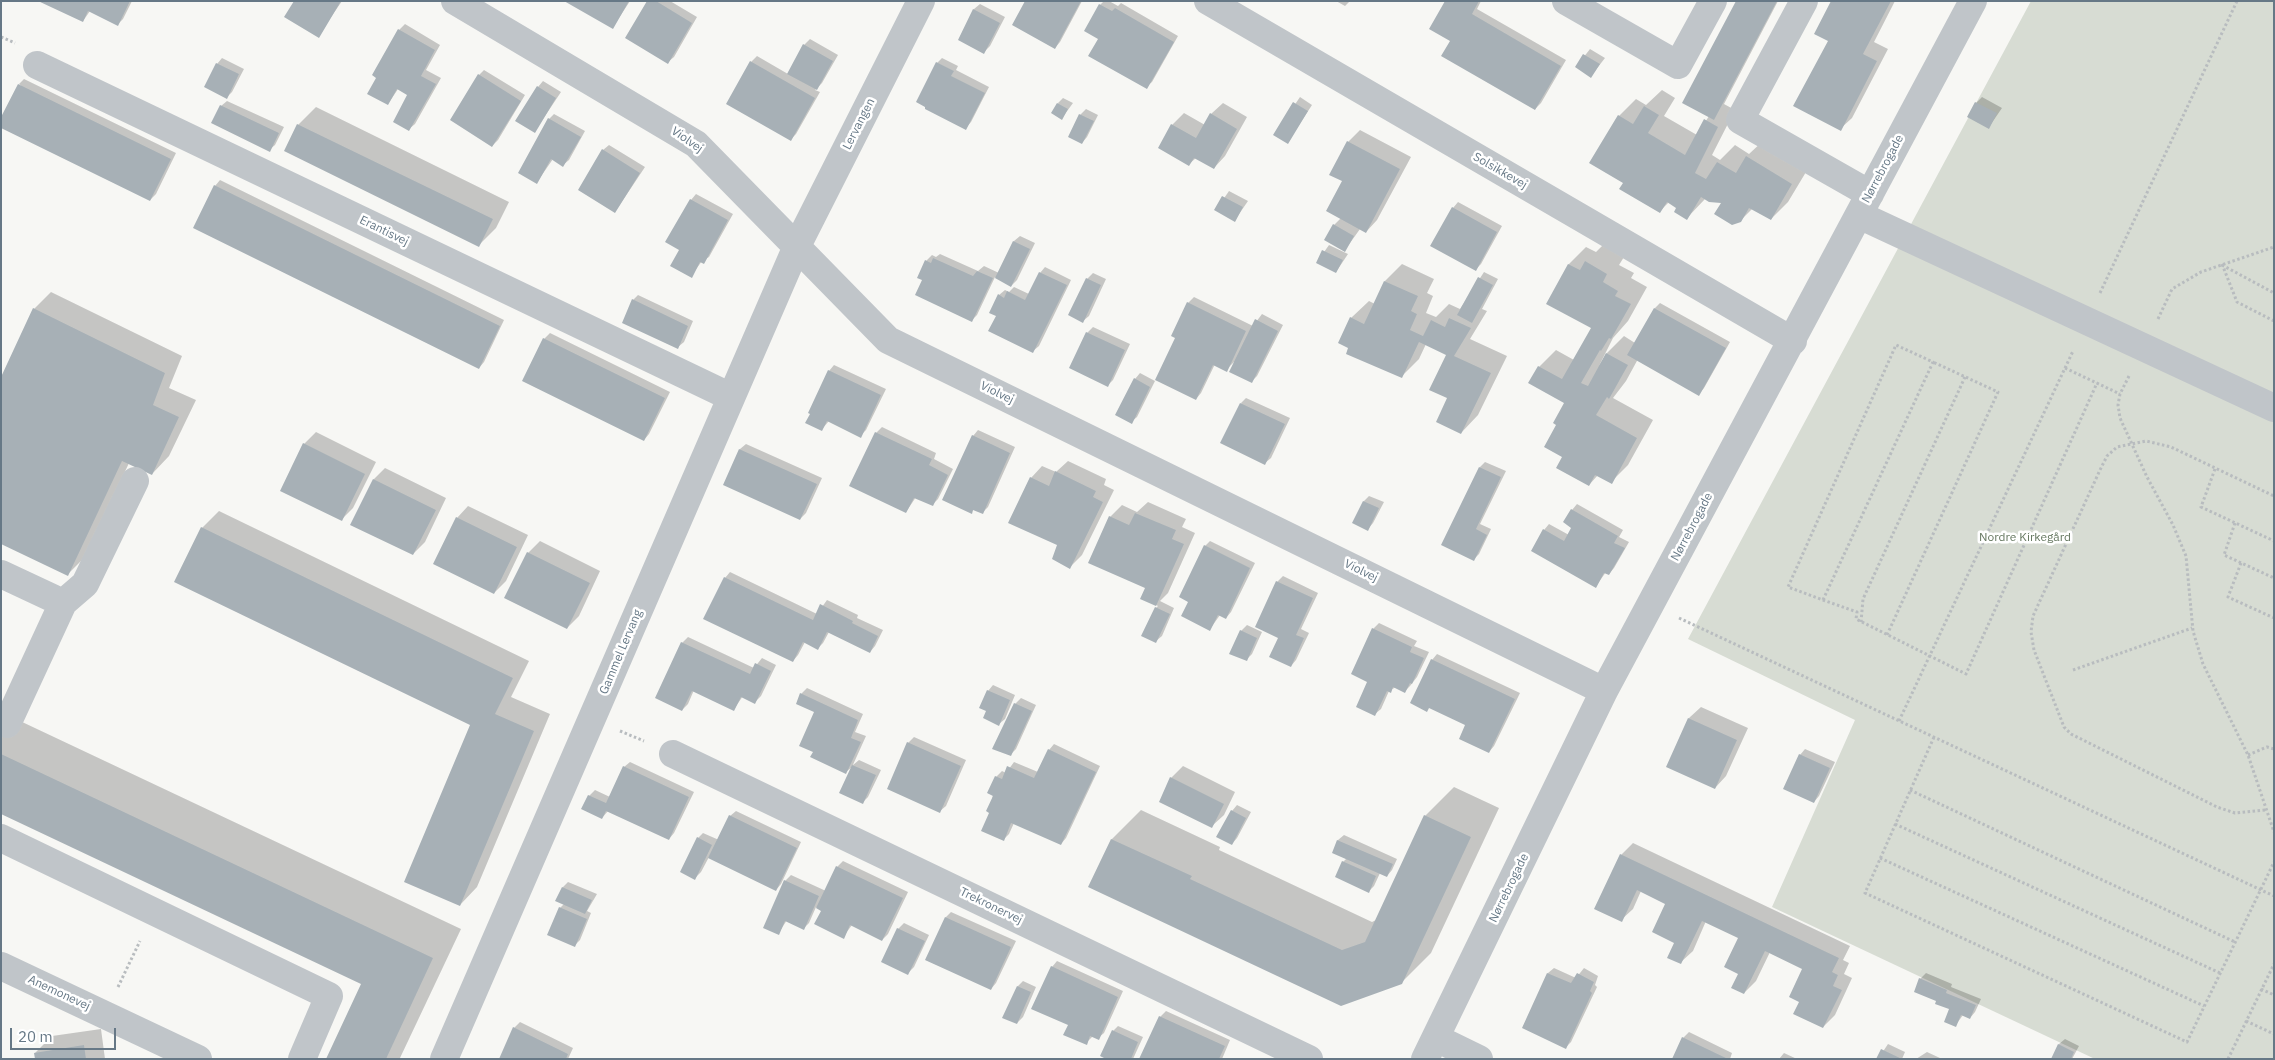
<!DOCTYPE html>
<meta charset="utf-8">
<style>
body{margin:0}
#map{position:relative;width:2275px;height:1060px;overflow:hidden;background:#f7f7f4;font-family:"IBM Plex Sans",sans-serif}
canvas{display:block}
.frame{position:absolute;inset:0;border:2px solid #667886;pointer-events:none}
.scale{position:absolute;left:10px;top:1028px;width:106px;height:22px;box-sizing:border-box;border:2px solid #667886;border-top:0;padding-left:6px;font-size:15px;line-height:18px;white-space:nowrap;color:#667886;-webkit-text-stroke:4px #fff;paint-order:stroke}
</style>
<div id="map">
<canvas width="2275" height="1060"></canvas>
<div class="frame"></div>
<div class="scale">20 m</div>
</div>
<script>
const ctx = document.querySelector('canvas').getContext('2d');
ctx.lineJoin = 'round';
function paint(path, color) { ctx.fillStyle = color; ctx.fill(path, 'evenodd'); }
const shape = rows => new Path2D(rows.map(r => 'M' + r).join(''));
function strokePath(path, color, width, dash) { ctx.strokeStyle = color; ctx.lineWidth = width; ctx.lineCap = dash ? 'butt' : 'round'; ctx.setLineDash(dash || []); ctx.stroke(path); }
function write(font, color, halo, rows, align = 'center') {
  ctx.font = font + ' "IBM Plex Sans",sans-serif'; ctx.lineWidth = 5; ctx.setLineDash([]); ctx.textBaseline = 'middle'; ctx.strokeStyle = halo; ctx.fillStyle = color; for (const [text, x, y, turn = 0] of rows) {
    ctx.save(); ctx.translate(x, y); ctx.rotate((+turn || 0) * Math.PI / 180); ctx.textAlign = isNaN(turn) ? turn : align; if (halo) ctx.strokeText(text, 0, 0); ctx.fillText(text, 0, 0); ctx.restore();
  }
}
const green = shape([
 [2031,1,2274,1,2274,1059,2095,1059,1772,907,1855,720,1688,639]
]);
const shadow = shape([
 [41,1,132,1,123,19,118,24,90,11,83,21],
 [295,1,342,1,318,36],
 [566,1,630,1,613,27],
 [648,1,670,1,697,17,674,57,668,62],
 [1027,1,1082,1,1060,42,1055,48],
 [1104,1,1109,1,1118,6,1121,3,1178,36,1152,82,1146,87,1100,39,1100,5],
 [1336,1,1350,1,1345,6],
 [1447,1,1481,1,1477,9,1566,60,1541,103,1535,109,1452,41],
 [1738,1,1778,1,1724,104,1735,110,1712,155,1720,160,1735,145,1749,154,1764,140,1809,167,1788,202,1771,219,1753,208,1740,221,1723,201,1705,199,1687,218,1678,208,1669,202,1660,211,1624,183,1619,116,1636,99,1646,105,1662,90,1675,98,1664,116,1697,135,1709,116],
 [1832,1,1895,1,1874,42,1888,49,1852,118,1840,129,1829,40],
 [980,4,1005,17,990,46,984,52,959,39,974,9],
 [405,24,440,45,426,70,441,78,415,124,409,129,409,95,398,89,388,104,399,30],
 [810,39,838,55,822,83,815,90,820,92,796,134,791,139,751,62,757,56,788,74,804,45],
 [1590,49,1605,58,1591,76,1576,67],
 [222,58,244,69,232,92,227,97,217,64],
 [942,58,958,66,956,70,989,87,971,122,966,128,937,63],
 [484,70,525,95,498,140,492,146,479,75],
 [24,79,176,153,156,194,150,200,19,84],
 [543,81,561,92,535,131,538,87],
 [1300,97,1312,105,1288,142,1275,134],
 [1982,97,2002,108,1989,127,1976,103],
 [1063,98,1073,103,1062,118,1058,103],
 [227,101,284,127,275,145,269,150,221,106],
 [1223,103,1247,117,1225,156,1214,168,1196,158,1189,164,1172,125,1184,113,1205,125,1211,114],
 [316,107,509,202,496,228,479,245,286,150,298,125],
 [1086,109,1098,115,1087,137,1082,143,1080,115],
 [554,114,585,131,569,160,563,165,553,159,537,182,549,119],
 [1360,130,1411,157,1377,220,1366,232,1360,229,1345,250,1326,239,1334,225,1341,218,1348,142],
 [609,145,645,167,615,212,603,150],
 [220,180,504,320,484,362,479,368,215,186],
 [1229,191,1248,201,1235,220,1216,210],
 [696,194,733,214,709,257,702,261,691,276,681,250,691,200],
 [1458,202,1502,226,1481,264,1475,270,1453,208],
 [1020,236,1035,243,1017,280,1011,286,995,277,977,315,972,320,919,277,926,261,932,255,936,257,940,254,978,271,984,266,999,273,1014,241],
 [1329,245,1348,254,1336,272,1317,262],
 [1603,245,1624,257,1619,265,1634,273,1631,278,1647,287,1628,321,1613,338,1599,366,1607,353,1624,336,1635,343,1655,308,1660,303,1730,342,1704,388,1699,394,1638,359,1626,381,1613,398,1653,420,1628,465,1611,482,1598,475,1589,485,1563,456,1558,424,1566,402,1539,367,1556,350,1574,360,1592,328,1548,303,1569,264,1586,247,1596,252],
 [1402,264,1434,279,1427,293,1433,296,1426,313,1436,317,1449,304,1460,309,1484,272,1498,279,1482,309,1487,311,1470,339,1507,356,1478,415,1461,433,1449,398,1448,354,1426,344,1419,359,1402,376,1351,318,1369,301,1375,304,1385,281],
 [1045,267,1071,280,1039,346,1033,351,997,315,999,295,1005,290,1009,292,1014,287,1029,294,1040,273],
 [1093,273,1106,279,1089,316,1083,321,1069,314,1087,279],
 [51,292,182,356,169,388,196,400,169,456,152,474,129,463,85,557,68,574,34,309],
 [638,295,693,321,684,342,678,347,633,300],
 [1194,297,1253,326,1262,314,1283,325,1257,376,1251,382,1234,362,1226,370,1215,364,1201,393,1196,399,1177,338,1188,303],
 [1093,327,1130,344,1113,380,1108,385,1087,333],
 [550,333,670,392,649,434,644,440,544,339],
 [834,365,886,389,866,430,860,436,829,421,822,429,829,371],
 [1140,373,1155,381,1137,417,1131,422,1135,379],
 [1246,398,1290,418,1271,458,1265,463,1241,403],
 [882,427,936,453,934,459,953,469,938,499,932,505,916,497,906,512,876,433],
 [978,430,1015,447,988,507,982,513,974,509,971,512,973,436],
 [316,432,376,462,353,508,341,520,304,444],
 [746,444,822,478,806,513,800,519,725,484,740,449],
 [1068,461,1106,479,1104,485,1114,490,1082,555,1070,567,1031,478,1042,466,1056,472],
 [1485,462,1506,471,1480,524,1491,529,1479,554,1473,560,1480,467],
 [385,468,446,498,425,542,413,554,352,524,374,479],
 [1369,496,1384,502,1373,523,1368,529,1354,523,1364,501],
 [1148,502,1186,519,1182,527,1195,533,1168,593,1160,601,1174,608,1162,636,1156,641,1156,608,1158,606,1142,598,1147,587,1110,517,1122,505,1137,512],
 [1577,504,1623,530,1619,537,1629,542,1614,568,1609,574,1606,572,1596,586,1544,530,1549,524,1569,535,1573,527,1572,510],
 [468,506,528,535,506,581,494,593,457,518],
 [219,511,529,661,511,697,550,714,477,887,460,905,472,725,202,528],
 [540,541,600,571,579,616,567,628,528,553],
 [1210,541,1255,563,1231,612,1226,618,1220,615,1210,629,1190,601,1205,546],
 [730,572,817,614,827,600,858,615,857,618,883,630,875,646,870,652,829,632,823,643,818,648,805,642,798,655,793,661,725,578],
 [1283,576,1318,593,1301,629,1309,633,1296,660,1291,666,1280,637,1277,582],
 [1379,623,1417,641,1414,646,1429,652,1417,677,1410,686,1405,691,1396,687,1389,691,1381,709,1375,714,1369,681,1373,629],
 [1247,625,1262,632,1252,654,1246,660,1241,631],
 [688,637,754,668,762,658,776,665,761,696,755,702,743,696,734,709,694,690,688,704,682,710,682,643],
 [1437,654,1520,693,1494,746,1489,752,1467,725,1432,660],
 [993,685,1015,695,1005,719,999,724,988,691],
 [807,688,863,714,855,732,866,736,852,767,846,772,814,751,816,711,801,694],
 [1021,698,1036,705,1016,749,1010,755,1015,704],
 [1701,707,1748,728,1726,776,1715,788,1668,766,1689,718],
 [1,712,461,929,400,1058,327,1059,363,983,1,812],
 [914,737,966,760,946,806,940,811,888,788,908,743],
 [1054,744,1100,766,1066,838,1061,844,1014,823,1009,834,1003,840,990,812,996,777,1002,771,1006,773,1014,762,1038,772,1049,750],
 [1805,749,1835,762,1819,796,1814,802,1800,755],
 [859,760,881,770,868,797,863,802,841,793,853,765],
 [630,762,694,792,674,833,669,839,608,811,602,818,589,796,595,790,610,797,624,767],
 [1183,766,1235,792,1224,815,1212,826,1171,778],
 [1454,787,1499,808,1431,953,1401,983,1090,887,1112,839,1141,810,1220,847,1219,850,1372,922,1376,920,1425,816],
 [1237,805,1251,812,1237,838,1232,844,1232,811],
 [736,811,801,842,781,884,776,890,709,857,701,872,695,878,698,838,703,833,719,840,730,816],
 [1344,835,1397,859,1392,870,1387,876,1380,873,1374,886,1369,891,1343,862,1347,858,1333,852,1338,840],
 [1633,843,1850,946,1843,960,1849,963,1844,974,1852,978,1835,1015,1823,1027,1800,1002,1804,968,1770,952,1756,981,1744,993,1739,974,1739,937,1706,921,1693,951,1681,962,1667,903,1641,891,1633,909,1621,920,1621,855],
 [843,861,908,892,888,934,882,940,852,925,843,937,823,910,816,907,809,923,804,928,787,920,778,934,785,881,791,875,826,891,837,867],
 [568,882,597,894,587,911,591,913,580,940,575,945,560,908,564,904,563,887],
 [951,912,1016,941,996,983,991,989,926,960,946,917],
 [904,923,929,935,914,967,908,973,898,929],
 [1057,961,1123,991,1104,1033,1098,1038,1093,1036,1086,1043,1069,1025,1052,967],
 [1554,968,1576,978,1584,968,1598,976,1595,985,1597,987,1571,1042,1566,1047,1523,1027,1548,973],
 [1926,973,1952,984,1951,987,1981,999,1975,1012,1970,1018,1963,1015,1955,1026,1950,1009,1938,1000,1920,979],
 [1023,981,1036,987,1023,1017,1017,1023,1004,1017,1018,986],
 [1166,1011,1230,1040,1222,1059,1141,1059,1160,1017],
 [520,1022,573,1048,568,1059,501,1059,514,1028],
 [1118,1026,1143,1037,1133,1059,1109,1059,1113,1031],
 [101,1029,105,1059,36,1059,35,1053,52,1036],
 [1689,1032,1732,1053,1730,1059,1673,1059,1683,1038],
 [2065,1039,2079,1046,2072,1059,2052,1059,2059,1044],
 [1888,1044,1905,1052,1902,1059,1878,1059],
 [1927,1052,1940,1058,1939,1059,1916,1059],
 [1784,1053,1797,1059,1779,1059]
]);
const building = shape([
 [38,1,130,1,118,26,88,11,83,22],
 [294,1,341,1,319,38,284,17],
 [564,1,629,1,613,29],
 [647,1,656,1,692,23,668,64,625,38],
 [1025,1,1081,1,1055,49,1012,25],
 [1445,1,1479,1,1472,14,1561,66,1535,110,1441,56,1450,41,1429,29],
 [1736,1,1777,1,1714,120,1682,103],
 [1831,1,1891,1,1863,54,1877,61,1841,131,1793,106,1828,41,1814,34],
 [1099,4,1112,11,1115,8,1174,42,1147,89,1088,56,1098,39,1084,31],
 [973,9,1000,23,984,54,958,40],
 [398,29,435,50,421,76,436,84,409,131,393,122,407,95,397,89,388,105,367,94,376,78,372,75],
 [803,44,833,61,817,90,787,74],
 [1583,54,1600,64,1591,78,1575,67],
 [750,61,815,98,791,141,726,104],
 [936,62,954,71,951,76,985,93,966,130,925,109,925,107,916,102],
 [216,63,239,74,227,99,204,87],
 [478,74,521,101,492,147,450,120],
 [18,84,171,159,150,201,1,128,1,117],
 [537,86,556,98,535,133,515,121],
 [1293,102,1308,111,1288,144,1273,135],
 [1975,102,1997,113,1989,129,1967,117],
 [1057,103,1068,109,1062,120,1051,113],
 [220,105,279,133,270,152,211,123],
 [1644,106,1659,115,1648,133,1685,155,1704,119,1718,127,1695,173,1706,179,1717,162,1736,173,1746,156,1792,184,1771,220,1749,208,1741,222,1732,225,1714,214,1721,203,1709,202,1701,197,1687,220,1674,212,1676,208,1667,202,1660,213,1619,189,1623,183,1589,163,1618,115,1633,124],
 [1210,113,1237,129,1214,169,1194,158,1189,166,1158,148,1171,124,1196,138],
 [1079,114,1094,121,1082,144,1068,137],
 [548,118,581,137,563,167,551,159,537,184,518,173],
 [297,124,493,219,479,247,284,151],
 [1347,141,1400,169,1366,233,1326,211,1342,181,1329,175],
 [602,149,640,173,615,213,578,190],
 [214,185,500,326,479,369,193,228],
 [1222,196,1243,207,1235,222,1214,210],
 [690,199,728,220,704,264,700,262,692,278,670,266,679,250,665,242],
 [1452,207,1497,232,1476,271,1430,246],
 [1333,224,1354,236,1345,252,1324,240],
 [1013,241,1030,249,1011,287,995,278],
 [1322,250,1343,260,1336,273,1316,263],
 [933,258,973,276,977,271,993,278,972,322,915,295,922,280,917,278,925,260,931,263],
 [1585,261,1607,274,1603,282,1618,291,1615,296,1631,304,1611,339,1609,338,1601,351,1600,350,1581,383,1588,386,1606,353,1628,365,1609,399,1607,397,1596,415,1637,438,1612,484,1595,475,1589,486,1556,468,1562,457,1544,447,1556,425,1553,423,1564,403,1528,383,1538,366,1562,379,1591,328,1546,304,1568,264,1580,270],
 [1039,272,1067,285,1033,353,988,331,996,316,989,313,998,294,1004,298,1007,291,1025,300],
 [1478,277,1493,285,1472,323,1457,315],
 [1086,278,1101,285,1083,323,1068,315],
 [1384,281,1418,296,1411,311,1417,314,1410,330,1423,336,1431,320,1445,327,1449,318,1471,328,1454,356,1491,373,1461,434,1436,422,1447,398,1429,390,1446,355,1419,342,1402,378,1346,354,1348,348,1338,343,1350,317,1364,324],
 [632,299,688,326,678,349,622,323],
 [1187,302,1246,331,1227,372,1213,365,1196,400,1155,380,1175,338,1171,336],
 [33,308,165,373,153,405,179,417,152,475,122,461,68,576,1,544,1,377],
 [1654,308,1726,348,1699,396,1627,355],
 [1255,319,1278,331,1252,383,1229,372],
 [1086,332,1125,350,1108,387,1069,368],
 [543,338,665,398,644,441,522,381],
 [828,370,881,395,861,438,827,421,822,431,805,423,810,414,808,413],
 [1134,378,1150,387,1132,424,1115,415],
 [1240,403,1285,424,1265,465,1220,443],
 [875,432,932,459,929,465,948,475,933,506,914,498,906,513,849,486],
 [972,435,1010,453,983,514,973,510,972,514,942,500],
 [303,443,365,474,342,521,280,491],
 [739,449,817,484,800,520,723,485],
 [1479,467,1501,477,1476,529,1487,535,1474,561,1441,545],
 [1055,471,1096,491,1093,497,1103,502,1070,569,1052,559,1057,545,1008,523,1030,477,1049,486],
 [373,479,436,510,413,555,350,525],
 [1363,501,1379,508,1368,531,1352,523],
 [1571,509,1618,536,1614,543,1625,548,1609,575,1604,573,1596,588,1531,551,1543,529,1564,541,1571,528,1563,522],
 [1135,513,1176,530,1172,539,1184,544,1156,606,1140,599,1145,588,1088,563,1109,516,1129,525],
 [456,517,517,547,494,594,433,564],
 [201,527,513,678,495,714,534,731,460,906,404,882,470,725,174,582],
 [1204,545,1250,568,1226,619,1218,615,1210,631,1181,616,1188,602,1179,597],
 [527,552,590,583,567,629,504,598],
 [724,577,813,620,820,604,853,621,852,623,878,636,870,653,827,632,818,650,803,642,793,662,703,619],
 [1276,581,1313,598,1296,635,1304,638,1291,667,1269,657,1278,638,1255,627],
 [1155,607,1170,614,1156,643,1141,636],
 [1372,628,1412,647,1410,652,1424,658,1412,684,1410,683,1405,693,1393,687,1391,693,1387,691,1375,716,1356,707,1367,682,1351,674],
 [1240,630,1257,638,1247,661,1229,654],
 [681,642,750,674,755,663,771,671,755,704,741,697,734,711,692,691,682,711,655,698],
 [1431,659,1515,699,1489,753,1459,739,1465,725,1429,708,1427,712,1410,703],
 [987,690,1010,700,999,726,983,718,986,711,979,708],
 [800,693,858,720,851,738,861,742,846,774,810,757,813,752,799,746,814,712,796,704],
 [1014,703,1032,711,1011,756,992,749],
 [1688,718,1737,740,1715,789,1666,767],
 [907,742,961,766,940,813,887,789],
 [1048,749,1096,772,1061,845,1011,823,1004,841,981,831,989,813,986,811,993,796,987,793,995,776,1002,779,1007,766,1034,778],
 [1,754,433,958,386,1059,326,1059,361,984,1,814],
 [1799,754,1830,768,1814,803,1783,789],
 [852,765,876,775,863,804,839,793],
 [623,766,689,797,669,840,606,811,602,819,581,809,588,795,606,803],
 [1170,777,1224,804,1212,828,1159,802],
 [1231,810,1246,818,1232,845,1216,837],
 [729,815,797,848,776,891,708,858],
 [1424,815,1471,837,1402,984,1341,1006,1088,887,1111,839,1192,876,1190,879,1342,950,1365,942],
 [697,837,712,845,695,880,680,872],
 [1337,840,1393,864,1387,877,1332,853],
 [1620,854,1839,958,1832,972,1838,975,1833,986,1842,990,1823,1028,1793,1014,1799,1002,1789,997,1802,969,1765,951,1744,994,1731,988,1738,974,1724,967,1738,938,1702,921,1681,964,1667,958,1674,943,1652,932,1665,904,1637,890,1622,922,1594,909],
 [1342,861,1376,876,1369,893,1335,877],
 [836,866,903,898,882,941,850,925,844,939,814,924,821,911,816,908],
 [784,880,819,896,804,930,785,921,779,935,763,928],
 [562,887,592,900,585,914,555,901],
 [559,907,587,919,575,947,547,935],
 [945,917,1011,947,991,990,925,960],
 [897,928,925,941,908,975,881,962],
 [1051,966,1118,997,1099,1040,1090,1036,1087,1045,1063,1035,1068,1025,1031,1009],
 [1547,973,1571,983,1577,973,1594,982,1590,991,1592,993,1566,1049,1522,1028],
 [1919,978,1947,990,1946,993,1976,1005,1970,1019,1961,1015,1956,1027,1944,1022,1949,1009,1935,1004,1936,1001,1914,992],
 [1017,986,1031,992,1017,1024,1002,1018],
 [1159,1016,1225,1046,1219,1059,1139,1059],
 [513,1027,568,1054,566,1059,499,1059],
 [1112,1030,1138,1042,1131,1059,1106,1059,1100,1056],
 [1682,1037,1728,1059,1672,1059],
 [2058,1044,2074,1052,2071,1059,2051,1059],
 [84,1045,86,1059,35,1059,34,1053],
 [1881,1049,1902,1059,1876,1059]
]);
const path = shape([
 [1,37,15,43],
 [2222,264,2237,302,2274,321],
 [2222,265,2274,293],
 [2100,293,2237,1],
 [2158,319,2172,289,2201,272,2274,247],
 [2065,368,2120,394],
 [2129,376,2120,394,2118,405,2120,418,2147,477,2173,525,2186,556,2193,631,2203,664,2248,755,2274,832],
 [2215,469,2201,507,2274,541],
 [2235,523,2224,555,2274,578],
 [2241,563,2228,597,2274,618],
 [1823,600,1933,362,1896,345,1788,587,1823,600,1857,612,1856,619,1966,674,2097,383],
 [1679,618,2274,896],
 [1861,622,1863,599,1965,377],
 [1887,635,1998,392,1933,362],
 [2073,670,2192,628],
 [1899,721,2073,351],
 [620,731,644,741],
 [1934,737,1865,893,2187,1042,2274,862],
 [2248,755,2267,747,2274,749],
 [1910,790,2235,942],
 [2265,810,2235,813,2217,807,2071,734,2064,727,2034,650,2031,632,2033,616,2100,470,2107,456,2117,447,2146,441,2171,447,2274,496],
 [1895,824,2220,973],
 [1880,858,2204,1006],
 [118,987,140,941],
 [2261,989,2274,995],
 [2246,1021,2274,1034],
 [2228,1059,2274,964]
]);
const minor = shape([
 [455,1,696,144,888,340,1604,691],
 [1208,1,1793,341],
 [1566,1,1678,65,1713,1],
 [1804,1,1740,120,1870,194],
 [37,65,731,397],
 [1859,215,2274,408],
 [1,574,63,603,85,584,135,481],
 [7,724,63,603],
 [673,754,1309,1059],
 [1,838,329,996,302,1059],
 [1,966,198,1059],
 [1436,1038,1479,1059],
 [444,1059,797,246,921,1],
 [1425,1059,1604,691,1973,1]
]);
const streetNames = [
 ["Lervangen",859,124,-63],
 ["Violvej",687,140,35],
 ["Nørrebrogade",1883,169,-62],
 ["Solsikkevej",1500,171,30],
 ["Erantisvej",384,231,26],
 ["Violvej",997,393,26],
 ["Nørrebrogade",1692,527,-62],
 ["Violvej",1361,571,26],
 ["Gammel Lervang",621,652,-67],
 ["Nørrebrogade",1509,888,-64],
 ["Trekronervej",991,906,26],
 ["Anemonevej",59,993,25]
];
const parkNames = [
 ["Nordre Kirkegård",2025,538]
];
paint(green, '#d7dcd3');
paint(shadow, '#0003');
paint(building, '#a7b0b6');
strokePath(path, '#b8bcbf', 3, [2.5, 2.5]);
strokePath(minor, '#c0c5c9', 28);
write('12px', '#667886', '#fff', streetNames);
write('12px', '#667861', '#fff', parkNames);
</script>
